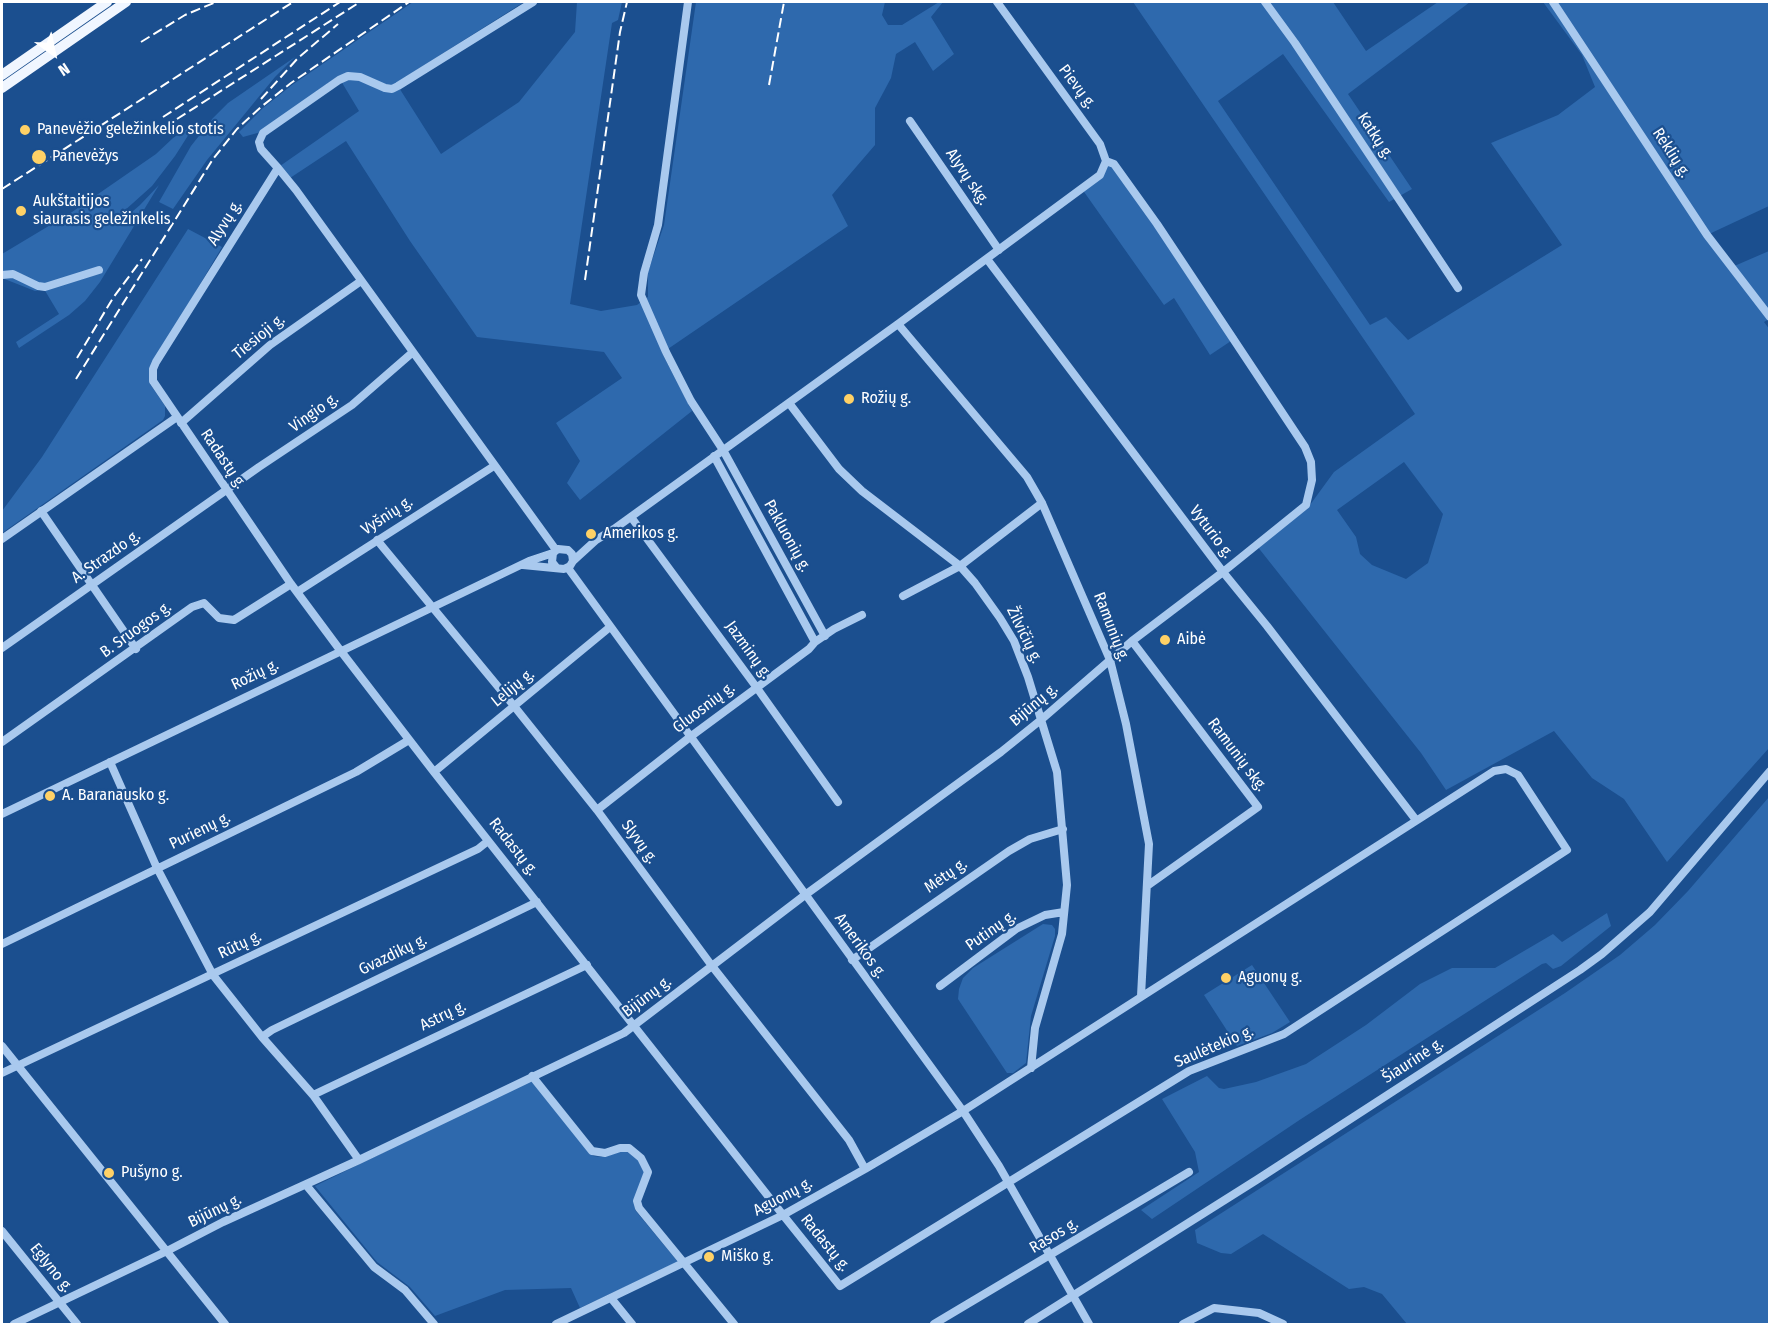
<!DOCTYPE html>
<meta charset="utf-8">
<style>
body{margin:0}
#map{position:relative;width:1771px;height:1326px;overflow:hidden;background:#1b4f8f;font-family:"Fira Sans Condensed",sans-serif}
canvas{display:block}
.frame{position:absolute;inset:0;border:3px solid #fff;pointer-events:none}
.north{position:absolute;left:24px;top:24px;width:60px;height:60px;-webkit-text-stroke:4px #1b4f8f;paint-order:stroke;rotate:147deg;font-size:16px;font-weight:700;line-height:24px;text-align:center;color:#fff}
.north::after{content:'';display:block;margin:auto;width:21px;height:27px;background:#fff;clip-path:polygon(50% 0,100% 100%,50% 72%,0 100%)}
</style>
<div id="map">
<canvas width="1771" height="1326"></canvas>
<div class="frame"></div>
<div class="north">N</div>
</div>
<script>
const ctx = document.querySelector('canvas').getContext('2d');
ctx.lineJoin = 'round';
function paint(path, color) { ctx.fillStyle = color; ctx.fill(path, 'evenodd'); }
const shape = rows => new Path2D(rows.map(r => 'M' + r).join(''));
function strokePath(path, color, width, dash) { ctx.strokeStyle = color; ctx.lineWidth = width; ctx.lineCap = dash ? 'butt' : 'round'; ctx.setLineDash(dash || []); ctx.stroke(path); }
function write(font, color, halo, rows, align = 'center') {
  ctx.font = font + ' "Fira Sans Condensed",sans-serif'; ctx.lineWidth = 4.5; ctx.setLineDash([]); ctx.textBaseline = 'middle'; ctx.strokeStyle = halo; ctx.fillStyle = color; for (const [text, x, y, turn = 0] of rows) {
    ctx.save(); ctx.translate(x, y); ctx.rotate((+turn || 0) * Math.PI / 180); ctx.textAlign = isNaN(turn) ? turn : align; if (halo) ctx.strokeText(text, 0, 0); ctx.fillText(text, 0, 0); ctx.restore();
  }
}
const green = shape([
 [413,2,524,2,396,83,441,154,519,102,575,32,577,2,622,2,618,20,612,23,570,304,601,311,637,305,648,297,648,272,664,225,696,2,885,2,882,15,888,25,902,25,939,2,943,2,931,17,954,54,933,71,915,42,896,54,891,78,875,108,875,145,832,195,848,226,662,353,692,411,580,500,567,483,580,461,556,423,622,378,604,352,477,337,410,241,346,141,290,178,280,166,359,111,338,76,261,132,243,137,239,132,263,108,292,85],
 [1133,2,1333,2,1366,51,1438,2,1470,2,1348,94,1412,189,1389,202,1283,54,1218,101,1370,325,1386,317,1408,340,1562,245,1491,143,1558,115,1595,87,1582,55,1543,2,1769,2,1769,206,1707,235,1732,267,1769,251,1769,319,1764,322,1770,330,1769,748,1667,862,1624,799,1592,778,1554,731,1446,790,1421,753,1257,546,1307,509,1334,472,1415,414],
 [1404,462,1443,514,1428,563,1406,579,1372,565,1360,554,1356,537,1337,510],
 [295,57,275,77,207,160,173,209,159,202,191,146,213,118,228,103],
 [196,123,175,156,152,186,114,220,118,224,140,205,159,185,100,282,85,301,69,315,19,348,16,342,59,314,44,289,35,291,2,278,2,254,72,212,156,154,173,138],
 [1111,162,1237,337,1210,355,1174,298,1164,305,1082,189],
 [188,229,222,247,151,367,150,384,165,406,165,416,163,420,2,533,2,511,42,457],
 [1769,797,1769,1324,1407,1324,1382,1294,1364,1287,1349,1289,1263,1234,1231,1254,1221,1253,1197,1243,1195,1230,1565,993,1620,955,1655,925,1688,891],
 [1607,913,1611,926,1561,966,1553,969,1546,963,1542,964,1301,1119,1152,1219,1141,1210,1199,1172,1195,1152,1162,1099,1207,1076,1219,1088,1224,1089,1256,1082,1306,1064,1366,1025,1420,984,1452,968,1495,968,1553,934,1562,942],
 [1043,924,1052,925,1055,929,1055,936,1031,1016,1026,1063,1013,1073,1007,1073,958,999,959,989,963,978,973,968],
 [1252,965,1290,1022,1272,1033,1237,1046,1204,995],
 [531,1080,593,1156,601,1157,623,1150,629,1152,638,1160,645,1173,635,1201,635,1210,678,1262,580,1308,571,1288,505,1290,435,1316,410,1287,377,1262,315,1186]
]);
const minor = shape([
 [533,2,398,86,392,89,385,88,360,77,348,76,339,80,263,133,259,142,261,149,278,168,156,362,153,369,153,381,291,584,340,650,434,772,634,1026,783,1215,840,1286,1189,1071,1284,1034,1567,850,1518,775,1506,769,1494,771,963,1111,865,1169,783,1215,556,1324],
 [688,2,658,225,644,273,641,295,666,352,691,401,723,450,825,636],
 [1265,2,1295,43,1458,288],
 [1553,2,1707,235,1770,317],
 [910,121,999,250],
 [278,168,296,190,556,550],
 [987,259,1223,572,1267,626,1416,820],
 [2,275,13,274,38,286,45,287,99,270],
 [898,324,1027,477,1042,503,1110,660,1126,724,1149,844,1141,996],
 [789,403,839,469,862,491,960,566,975,583,1000,618,1014,641,1028,677,1057,772,1067,885,1062,934,1035,1028,1031,1068],
 [181,423,270,345,361,281],
 [714,456,815,642],
 [41,511,136,649],
 [631,517,757,688,838,802],
 [2,539,177,417],
 [377,540,514,706,597,810,712,966,849,1140,865,1169],
 [573,561,596,540,614,529,898,324,1100,175,1106,161,1100,144,997,2],
 [523,565,564,569,570,566,573,561,572,554,568,550,558,549,553,553,552,562,556,567],
 [568,568,963,1111,999,1166,1089,1324],
 [297,592,494,466],
 [903,596,960,566,1042,503],
 [1132,641,1258,807,1147,886],
 [2,648,259,467,352,405,413,352],
 [2,742,192,607,204,603,219,618,234,620,291,584],
 [110,762,157,868,213,975,262,1037,313,1095,359,1160],
 [434,772,610,627],
 [597,810,690,737,809,649,815,642,834,629,862,615],
 [2,814,529,561,553,553],
 [2,944,356,772,409,740],
 [852,960,1009,851,1030,839,1063,829],
 [940,986,1016,929,1045,915,1064,912],
 [262,1037,272,1030,537,902],
 [2,1046,225,1324],
 [2,1073,478,849,488,841],
 [532,1076,592,1151,605,1153,620,1148,629,1148,641,1158,648,1172,637,1201,639,1208,734,1324],
 [313,1095,587,965],
 [306,1185,374,1267,405,1290,434,1324],
 [2,1231,77,1324],
 [611,1298,632,1324],
 [14,1324,165,1252,223,1222,359,1160,624,1033,805,895,1001,752,1042,719,1132,641,1223,572,1306,505,1312,480,1311,462,1305,447,1157,224,1114,164,1106,161],
 [934,1324,1189,1172],
 [1028,1324,1258,1179,1580,970,1602,954,1650,912,1770,771],
 [1183,1324,1214,1308,1259,1313,1283,1324]
]);
const major = shape([
 [2,75,107,2],
 [2,88,126,2]
]);
const rail = shape([
 [141,42,185,15,216,2],
 [769,85,784,2],
 [261,99,298,58,338,24],
 [163,117,340,2],
 [177,119,360,2],
 [2,189,293,2],
 [585,280,620,32,627,2],
 [77,358,113,298,142,259],
 [76,379,213,159,237,129,261,107,291,83,409,2]
]);
const markers = [
 [25,130,6,"#ffd166"],
 [39,157,8,"#ffd166"],
 [21,211,6,"#ffd166"],
 [849,399,6,"#ffd166"],
 [591,534,6,"#ffd166"],
 [1165,640,6,"#ffd166"],
 [50,796,6,"#ffd166"],
 [1226,978,6,"#ffd166"],
 [109,1173,6,"#ffd166"],
 [709,1257,6,"#ffd166"]
];
const streetNames = [
 ["Pievų g.",1077,87,53],
 ["Katkų g.",1375,136,57],
 ["Rėklių g.",1671,153,57],
 ["Alyvų skg.",967,177,56],
 ["Alyvų g.",225,223,-58],
 ["Tiesioji g.",259,337,-39],
 ["Vingio g.",314,413,-35],
 ["Radastų g.",223,459,56],
 ["Vyšnių g.",387,516,-33],
 ["Vyturio g.",1211,532,53],
 ["Pakluonių g.",787,536,61],
 ["A. Strazdo g.",106,557,-35],
 ["Ramunių g.",1111,627,69],
 ["B. Sruogos g.",136,630,-36],
 ["Žilvičių g.",1024,635,64],
 ["Jazminų g.",748,650,54],
 ["Rožių g.",255,675,-26],
 ["Lelijų g.",513,688,-39],
 ["Bijūnų g.",1034,705,-40],
 ["Gluosnių g.",704,708,-37],
 ["Ramunių skg.",1237,755,53],
 ["Purienų g.",200,831,-26],
 ["Slyvų g.",639,842,54],
 ["Radastų g.",513,847,52],
 ["Mėtų g.",946,876,-35],
 ["Putinų g.",991,931,-35],
 ["Rūtų g.",240,945,-25],
 ["Amerikos g.",860,946,54],
 ["Gvazdikų g.",393,955,-26],
 ["Bijūnų g.",647,997,-37],
 ["Astrų g.",443,1016,-26],
 ["Saulėtekio g.",1214,1047,-23],
 ["Šiaurinė g.",1413,1061,-33],
 ["Aguonų g.",783,1197,-28],
 ["Bijūnų g.",215,1211,-26],
 ["Rasos g.",1054,1236,-31],
 ["Radastų g.",825,1243,51],
 ["Eglyno g.",51,1268,51]
];
const poiNames = [
 ["Panevėžio geležinkelio stotis",37,130],
 ["Panevėžys",52,157],
 ["Aukštaitijos",33,202],
 ["siaurasis geležinkelis",33,220],
 ["Rožių g.",861,399],
 ["Amerikos g.",603,534],
 ["Aibė",1177,640],
 ["A. Baranausko g.",62,796],
 ["Aguonų g.",1238,978],
 ["Pušyno g.",121,1173],
 ["Miško g.",721,1257]
];
paint(green, '#2e69ad');
strokePath(minor, '#a9c9ee', 8);
strokePath(major, '#f0f6ff', 10);
strokePath(rail, '#fff', 2, [10, 4.5]);
for (const [x, y, r, color] of markers) { const dot = new Path2D(); dot.arc(x, y, r, 0, 2 * Math.PI); ctx.fillStyle = color; ctx.fill(dot); strokePath(dot, '#1b4f8f', 2); }
write('16px', '#fff', '#1b4f8f', streetNames);
write('16px', '#fff', '#1b4f8f', poiNames, 'left');
</script>
